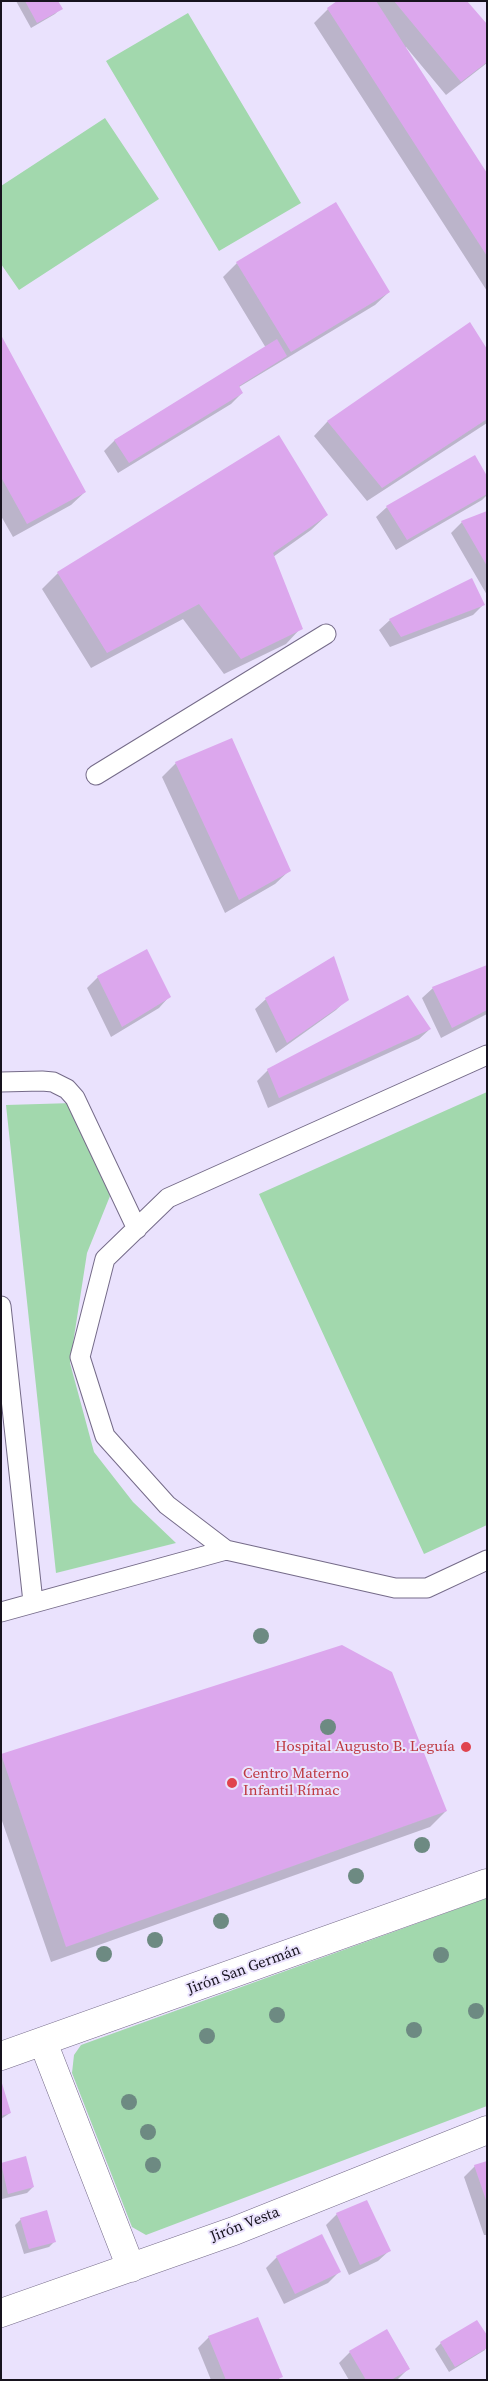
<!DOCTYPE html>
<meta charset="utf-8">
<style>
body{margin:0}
#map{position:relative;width:488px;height:2381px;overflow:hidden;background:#eae2fd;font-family:"Source Serif 4",serif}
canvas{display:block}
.frame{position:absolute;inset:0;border:2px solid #17131e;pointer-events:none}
</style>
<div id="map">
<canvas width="488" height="2381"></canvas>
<div class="frame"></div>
</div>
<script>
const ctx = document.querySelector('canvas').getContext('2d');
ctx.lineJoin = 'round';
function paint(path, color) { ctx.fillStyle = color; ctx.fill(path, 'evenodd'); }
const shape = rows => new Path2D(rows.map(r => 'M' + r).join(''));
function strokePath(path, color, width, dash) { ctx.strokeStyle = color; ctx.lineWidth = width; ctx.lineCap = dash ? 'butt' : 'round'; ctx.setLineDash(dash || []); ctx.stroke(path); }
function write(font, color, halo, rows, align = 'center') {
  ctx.font = font + ' "Source Serif 4",serif'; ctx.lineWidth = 4; ctx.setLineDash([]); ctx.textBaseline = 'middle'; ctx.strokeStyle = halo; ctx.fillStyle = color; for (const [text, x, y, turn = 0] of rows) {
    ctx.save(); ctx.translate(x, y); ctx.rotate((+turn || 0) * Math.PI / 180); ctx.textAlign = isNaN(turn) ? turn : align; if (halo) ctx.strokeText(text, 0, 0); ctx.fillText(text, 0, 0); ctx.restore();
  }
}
const green = shape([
 [188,13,301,203,219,251,106,61],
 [105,118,159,199,19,290,1,264,1,186],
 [487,1092,487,1525,424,1554,259,1194],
 [73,1103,110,1196,87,1253,70,1363,94,1452,133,1502,176,1543,56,1573,6,1105],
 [487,1898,487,2106,146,2235,132,2227,72,2073,74,2055,81,2045]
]);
const shadow = shape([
 [16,1,57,1,61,8,55,14,31,28],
 [339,1,465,1,487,26,487,63,446,95,406,47,405,48,487,175,487,291,314,23,328,9],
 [237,263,389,292,375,305,239,387,242,393,231,404,118,473,104,451,115,440,266,348,223,277],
 [470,324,487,351,487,423,367,501,314,436,327,422],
 [1,337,85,492,71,505,13,537,1,516],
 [487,478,487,495,482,500,396,550,376,517,387,507],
 [487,513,487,595,451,533,462,522],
 [327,515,311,530,273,557,301,628,286,644,224,674,183,619,91,668,42,589,58,573],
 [483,605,473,615,390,647,379,630,390,620],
 [176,763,289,871,275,884,225,913,162,777],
 [487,966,487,1014,441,1038,422,998,433,988],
 [98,977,169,997,159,1008,111,1037,87,988],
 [266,999,347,999,336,1010,276,1053,255,1009],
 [430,1029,419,1039,268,1108,257,1081,268,1070],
 [342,1646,446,1811,430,1827,51,1962,1,1818,1,1756],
 [1,2084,10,2113,1,2119],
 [487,2162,487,2235,484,2235,464,2177,475,2166],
 [1,2164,33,2187,27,2193,2,2199],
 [337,2214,389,2251,378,2261,349,2275,326,2225],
 [21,2219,55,2241,49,2247,24,2254,15,2225],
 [277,2257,339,2272,328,2283,284,2304,266,2268],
 [387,2331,409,2368,397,2380,349,2380,339,2363,350,2352],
 [209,2337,281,2376,278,2380,211,2380,198,2348],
 [487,2337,485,2350,449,2372,435,2349,441,2343]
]);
const building = shape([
 [25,1,58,1,63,9,37,23],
 [337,1,376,1,487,173,487,256,327,8],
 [394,1,467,1,487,24,487,62,461,82],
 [336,202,390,292,291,352,236,262],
 [470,322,487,349,487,419,382,488,327,421],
 [1,335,86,492,27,524,1,477],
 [277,339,287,356,239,386,243,393,129,463,114,440],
 [279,435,328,515,273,553,303,629,241,659,199,604,107,653,57,572],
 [475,455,487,476,487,494,407,540,386,506],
 [487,511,487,566,461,521],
 [472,578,485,605,401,637,389,619],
 [232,738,291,871,239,900,175,762],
 [147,949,171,997,122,1027,97,976],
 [334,956,349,1000,287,1043,265,998],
 [487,965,487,1010,452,1028,432,987],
 [408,995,431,1029,279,1098,267,1069],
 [342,1645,392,1672,447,1811,66,1947,1,1754],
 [1,2080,11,2113,1,2116],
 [26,2156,34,2187,8,2194,1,2163],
 [487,2161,487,2200,486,2200,474,2165],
 [367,2200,391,2251,360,2265,336,2213],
 [47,2210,56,2242,29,2249,20,2218],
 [322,2234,341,2272,295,2294,276,2256],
 [258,2317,283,2377,275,2380,226,2380,208,2336],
 [477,2320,487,2335,487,2348,455,2367,440,2342],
 [387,2329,410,2369,391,2380,366,2380,349,2351]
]);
const service = shape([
 [96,775,326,634],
 [487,1055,168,1198,105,1259,80,1357,105,1436,167,1505,226,1550,395,1588,427,1588,487,1560],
 [1,1082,42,1081,53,1082,67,1089,75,1098,137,1229],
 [1,1306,33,1602],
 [1,1612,226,1550]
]);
const minor = shape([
 [43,2042,131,2268],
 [1,2056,487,1883],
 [1,2313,234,2231,487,2130]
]);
const trees = [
 [261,1636],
 [328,1727],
 [422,1845],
 [356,1876],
 [221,1921],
 [155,1940],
 [104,1954],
 [441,1955],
 [476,2011],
 [277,2015],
 [414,2030],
 [207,2036],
 [129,2102],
 [148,2132],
 [153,2165]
];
const markers = [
 [466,1747,6,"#e0444e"],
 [232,1783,6,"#e0444e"]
];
const healthNames = [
 ["Hospital Augusto B. Leguía",455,1747],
 ["Centro Materno",243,1774,"left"],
 ["Infantil Rímac",243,1791,"left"]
];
const streetNames = [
 ["Jirón San Germán",244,1970,-20],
 ["Jirón Vesta",245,2225,-21]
];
paint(green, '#a2d8ad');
paint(shadow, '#0003');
paint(building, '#dca7ed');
strokePath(service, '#756b89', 21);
strokePath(minor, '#756b89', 29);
strokePath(service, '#fff', 19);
strokePath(minor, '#fff', 28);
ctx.fillStyle = '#6d8a82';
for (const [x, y] of trees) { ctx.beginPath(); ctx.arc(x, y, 8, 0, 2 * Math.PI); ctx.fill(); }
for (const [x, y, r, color] of markers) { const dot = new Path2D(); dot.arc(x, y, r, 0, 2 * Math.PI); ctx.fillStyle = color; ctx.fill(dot); strokePath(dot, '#eae2fd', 2); }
write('15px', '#be3a42', '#eae2fd', healthNames, 'right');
write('15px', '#17131e', '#eae2fd', streetNames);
</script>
